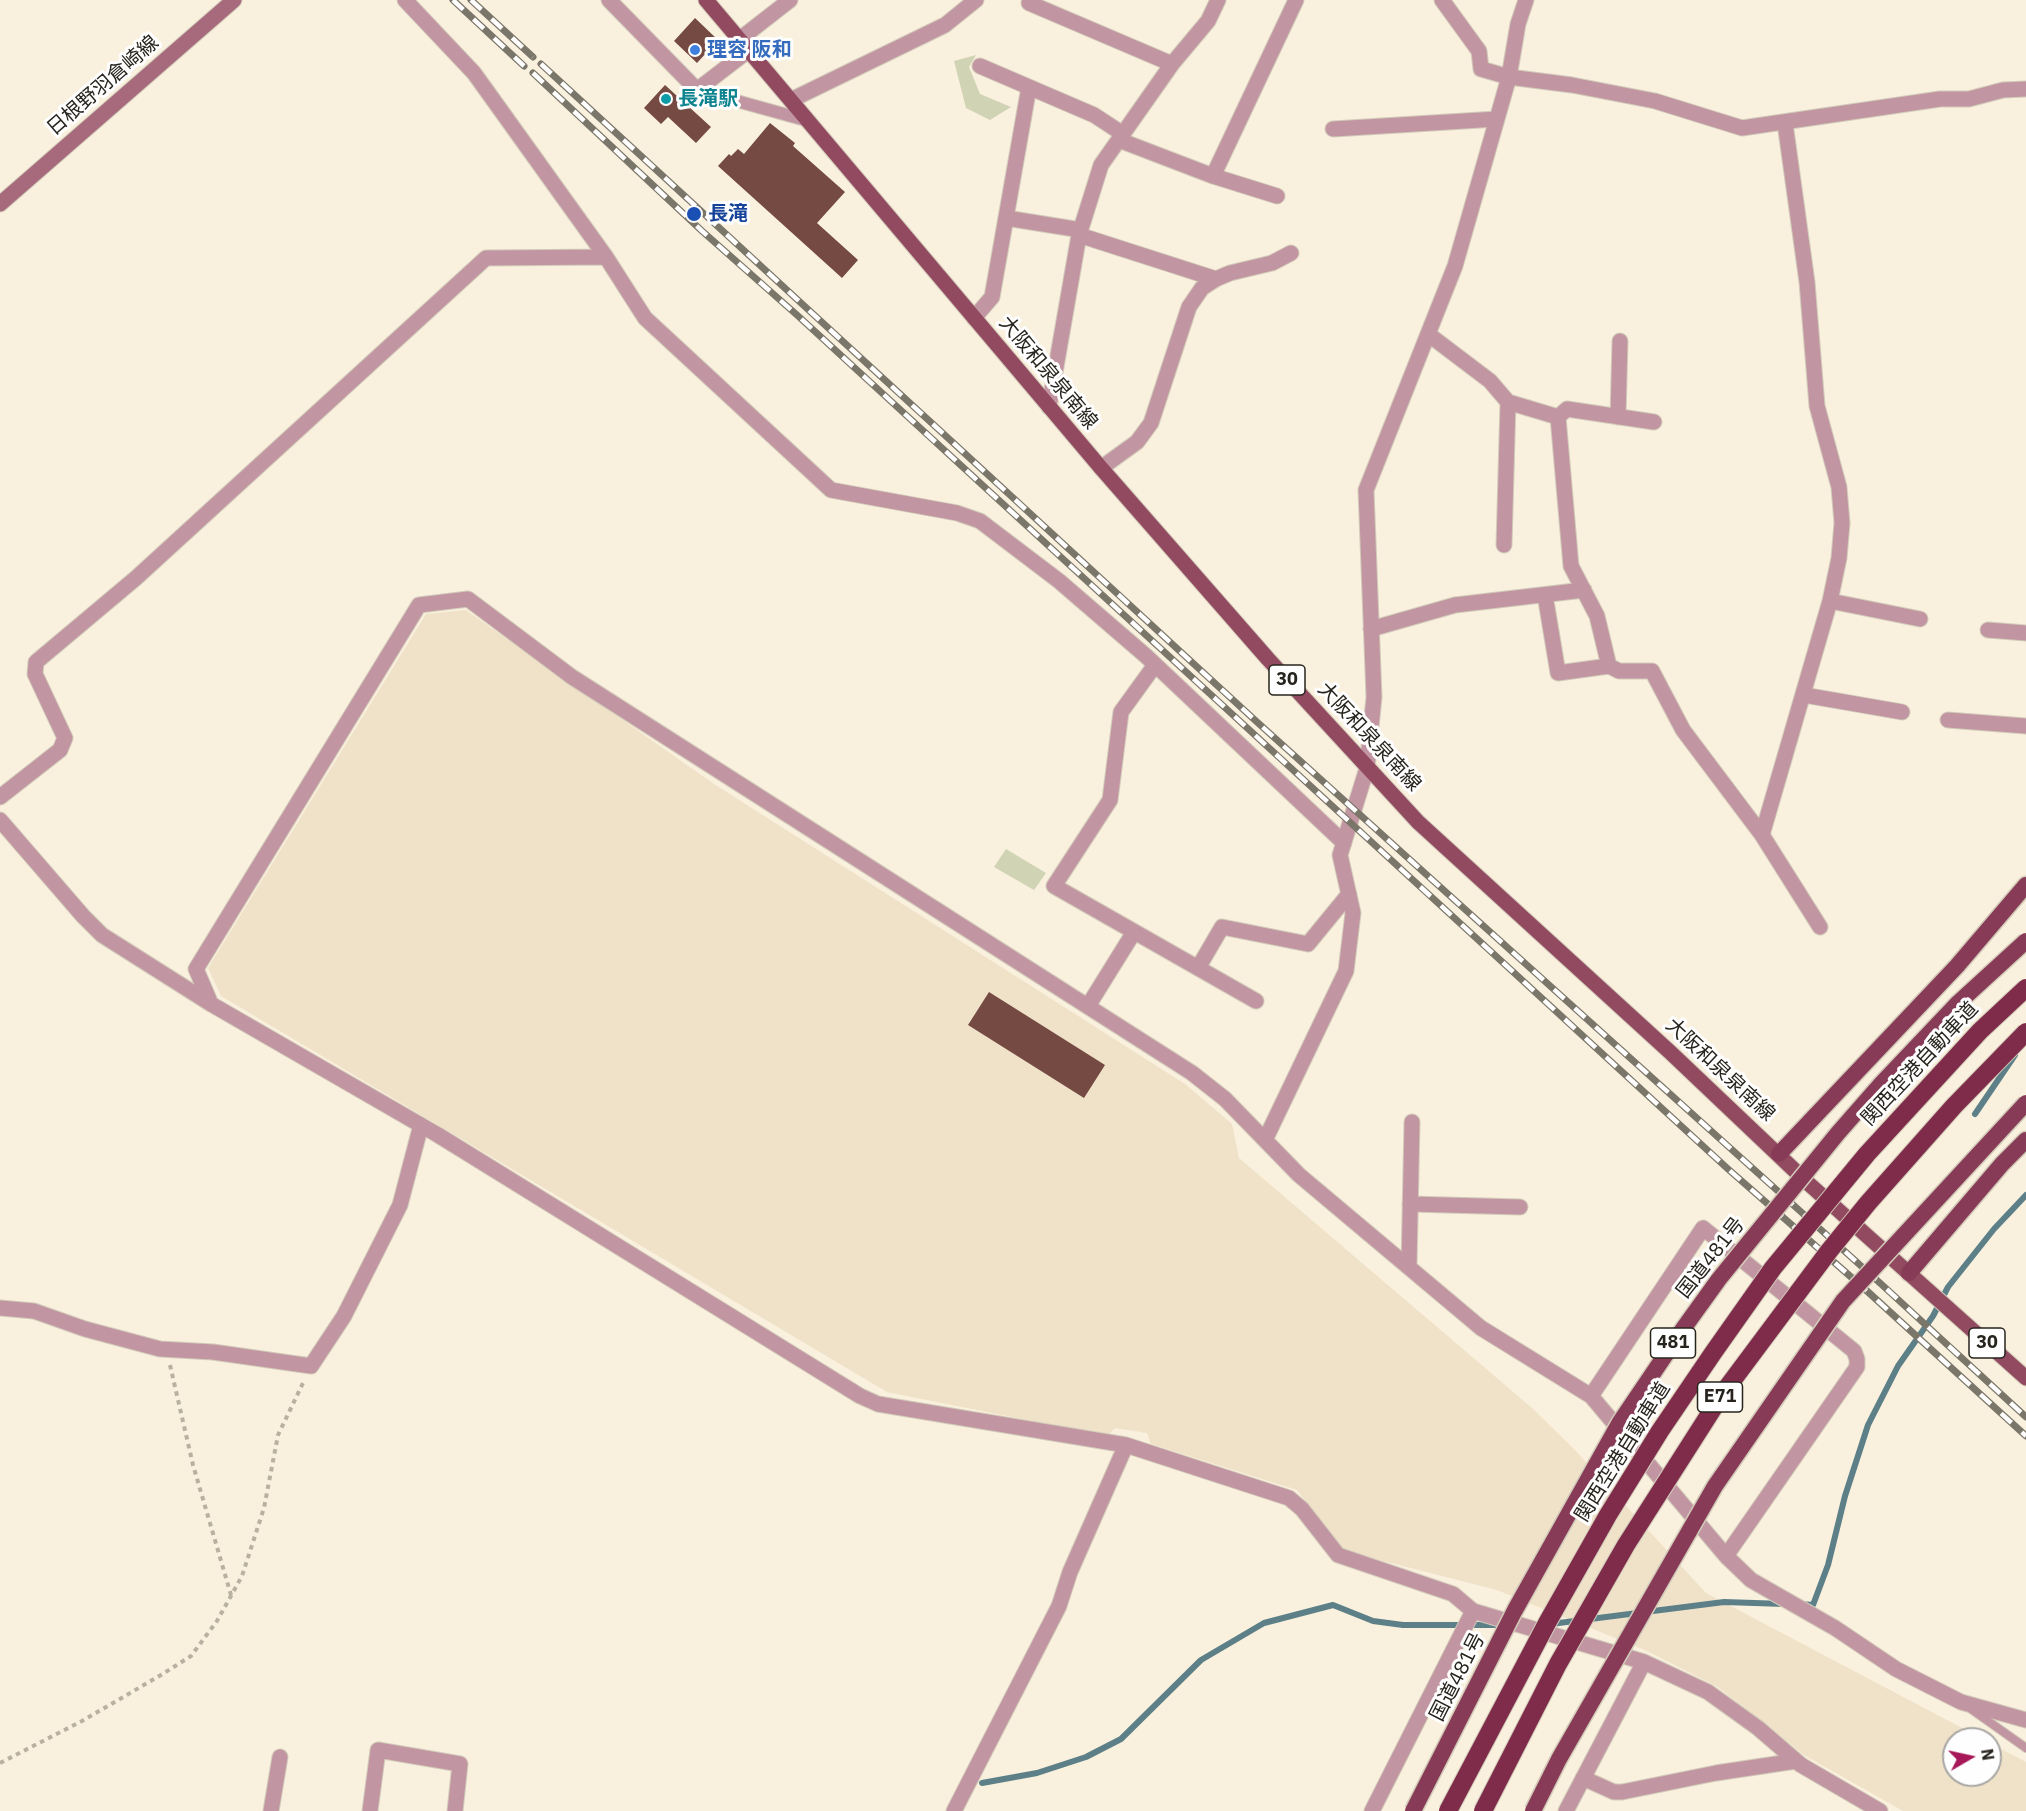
<!DOCTYPE html>
<meta charset="utf-8">
<style>
body{margin:0}
#map{position:relative;width:2026px;height:1811px;overflow:hidden;background:#f9f0dd;font-family:"IBM Plex Sans",sans-serif}
canvas{display:block}
.north{position:absolute;left:1942px;top:1727px;width:60px;height:60px;box-sizing:border-box;background:#fefefe;border:2px solid #a8a7a4;border-radius:50%;rotate:81deg;font-size:16px;font-weight:700;line-height:24px;text-align:center;color:#27241d}
.north::after{content:'';display:block;margin:auto;width:21px;height:27px;background:#a71858;clip-path:polygon(50% 0,100% 100%,50% 72%,0 100%)}
</style>
<div id="map">
<canvas width="2026" height="1811"></canvas>
<div class="north">N</div>
</div>
<script>
const ctx = document.querySelector('canvas').getContext('2d');
ctx.lineJoin = 'round';
function paint(path, color) { ctx.fillStyle = color; ctx.fill(path, 'evenodd'); }
const shape = rows => new Path2D(rows.map(r => 'M' + r).join(''));
function strokePath(path, color, width, dash) { ctx.strokeStyle = color; ctx.lineWidth = width; ctx.lineCap = dash ? 'butt' : 'round'; ctx.setLineDash(dash || []); ctx.stroke(path); }
function write(font, color, halo, rows, align = 'center') {
  ctx.font = font + ' "IBM Plex Sans","Noto Sans JP",sans-serif'; ctx.lineWidth = 6; ctx.setLineDash([]); ctx.textBaseline = 'middle'; ctx.strokeStyle = halo; ctx.fillStyle = color; for (const [text, x, y, turn = 0] of rows) {
    ctx.save(); ctx.translate(x, y); ctx.rotate((+turn || 0) * Math.PI / 180); ctx.textAlign = isNaN(turn) ? turn : align; if (halo) ctx.strokeText(text, 0, 0); ctx.fillText(text, 0, 0); ctx.restore();
  }
}
const built = shape([
 [466,610,714,784,1185,1084,1232,1124,1239,1158,1532,1408,1573,1448,1706,1593,1983,1739,1954,1739,1954,1775,1990,1775,1990,1743,2026,1762,2026,1811,1903,1811,1804,1755,1718,1687,1647,1651,1497,1590,1344,1551,1297,1490,1151,1444,1147,1433,1115,1428,1107,1436,887,1392,221,996,208,968,426,614]
]);
const green = shape([
 [976,55,969,67,980,94,1011,107,990,120,966,108,954,61],
 [1006,849,1046,873,1034,890,994,867]
]);
const stream = shape([
 [1975,1114,2015,1055],
 [1801,1604,1813,1605,1828,1565,1845,1496,1868,1425,1898,1366,1933,1316,1948,1287,1994,1229,2026,1195],
 [1551,1624,1724,1602,1785,1604],
 [982,1783,1037,1773,1086,1757,1121,1739,1201,1660,1264,1623,1333,1605,1373,1621,1403,1625,1502,1625]
]);
const building = shape([
 [695,18,718,40,697,63,674,41],
 [665,85,711,127,696,143,668,117,661,124,644,108],
 [770,123,795,143,793,146,845,192,817,223,858,260,842,278,718,166,729,154,731,156,738,149,744,154],
 [989,992,1105,1065,1084,1098,968,1025]
]);
const path = shape([
 [170,1365,193,1465,231,1595],
 [0,1763,82,1721,161,1675,191,1656,217,1621,242,1576,264,1508,278,1435,303,1383]
]);
const service = shape([
 [1971,1709,2026,1748]
]);
const pedestrian = shape([
 [697,90,809,121]
]);
const minor = shape([
 [405,0,474,73,606,257,645,318,831,490,957,513,980,521,1059,581,1146,656,1344,843],
 [609,0,697,90,749,50],
 [1442,0,1479,51,1481,69,1509,77,1572,85,1655,101,1742,128,1940,99,1969,99,2003,90,2026,89],
 [1029,3,1172,64],
 [740,39,790,0],
 [980,66,1094,115,1123,134],
 [791,100,945,25,976,0],
 [1333,129,1497,119],
 [1119,140,1213,176,1277,196],
 [1213,176,1296,0],
 [1006,218,1081,230],
 [1079,235,1216,279],
 [974,318,992,297,1029,87],
 [1428,334,1490,381,1508,402,1558,417],
 [1049,407,1079,235,1101,165,1172,64,1208,21,1218,0],
 [1618,417,1620,341],
 [1101,468,1137,442,1151,423,1189,307,1202,288,1216,279,1230,273,1272,263,1291,253],
 [1504,545,1508,402],
 [1545,595,1558,673,1609,666,1619,671,1652,671,1683,730,1762,835,1820,927],
 [1830,601,1920,619],
 [1371,629,1455,605,1584,590],
 [1988,630,2026,633],
 [1155,665,1121,712,1110,800,1054,886,1256,1001],
 [1609,666,1597,616,1571,566,1558,417,1567,409,1654,422],
 [1804,695,1902,712],
 [1948,720,2026,726],
 [0,797,60,750,65,738,35,674,36,662,136,578,486,258,606,257],
 [0,820,83,916,102,935,211,1004],
 [1762,835,1830,601,1839,558,1842,523,1839,487,1817,406,1807,282,1785,123],
 [1198,968,1222,927,1308,944,1349,894],
 [1088,1006,1134,932],
 [1265,1140,1346,971,1353,913,1340,855,1367,768,1374,697,1366,490,1455,266,1509,77,1518,24,1526,0],
 [1410,1204,1520,1207],
 [1409,1266,1412,1122],
 [0,1308,34,1311,85,1329,160,1349,213,1352,311,1366,344,1316,400,1205,421,1125],
 [1591,1396,1703,1228,1854,1351,1857,1359,1857,1367,1726,1556],
 [1583,1778,1614,1792,1622,1792,1716,1773,1796,1761],
 [271,1811,280,1757],
 [370,1811,378,1750,460,1764,455,1811],
 [954,1811,1059,1606,1070,1572,1126,1445],
 [1372,1811,1473,1611],
 [1566,1811,1644,1662],
 [1880,1811,1801,1765,1758,1728,1708,1692,1644,1662,1473,1611,1453,1594,1338,1555,1302,1509,1289,1498,1126,1445,878,1404,860,1396,438,1135,211,1004,196,969,419,605,468,599,572,677,1192,1073,1225,1099,1299,1175,1481,1328,1591,1396,1726,1556,1751,1580,1835,1628,1896,1669,1961,1702,2026,1720]
]);
const secondary = shape([
 [0,204,234,0]
]);
const primary = shape([
 [706,0,1101,468,1268,659,1418,822,1671,1053,1809,1184,2026,1378]
]);
const trunk = shape([
 [1779,1154,1957,966,2026,885],
 [1909,1273,2002,1164,2026,1140]
]);
const rail = shape([
 [453,0,524,66],
 [471,0,533,57],
 [541,64,1257,722,1880,1283,2026,1417],
 [533,73,702,231,797,315,1728,1169,1867,1291,2026,1436]
]);
const trunkBridge = shape([
 [1413,1811,1515,1610,1620,1422,1683,1329,1719,1279,1838,1133,1881,1084,1957,1004,2026,941],
 [1533,1811,1559,1759,1715,1486,1843,1301,2026,1103]
]);
const motorwayBridge = shape([
 [1448,1811,1547,1623,1608,1515,1660,1431,1713,1353,1773,1268,1867,1154,1980,1031,2026,988],
 [1483,1811,1558,1664,1626,1545,1723,1393,1829,1251,1868,1203,1954,1106,2026,1032]
]);
const markers = [
 [695,50,6,"#3f7fe0"],
 [666,99,6,"#0f9aa8"],
 [694,214,8,"#1a4fb4"]
];
const shields = [
 [1287,680,36],
 [1673,1343,45],
 [1987,1343,36],
 [1720,1397,45]
];
const shieldNames = [
 ["30",1287,680],
 ["481",1673,1343],
 ["30",1987,1343],
 ["E71",1720,1397]
];
const shopNames = [
 ["理容 阪和",707,50]
];
const streetNames = [
 ["日根野羽倉崎線",103,86,-41],
 ["大阪和泉泉南線",1048,373,50],
 ["大阪和泉泉南線",1369,737,47],
 ["関西空港自動車道",1920,1064,-47],
 ["大阪和泉泉南線",1720,1070,43],
 ["国道481号",1711,1258,-52],
 ["関西空港自動車道",1623,1452,-58],
 ["国道481号",1458,1677,-63]
];
const cultureNames = [
 ["長滝駅",678,99]
];
const transitNames = [
 ["長滝",708,214]
];
paint(built, '#f0e2c9');
paint(green, '#d0d3b4');
strokePath(stream, '#5d8088', 6);
paint(building, '#744a43');
strokePath(service, '#d3cbba', 10);
strokePath(pedestrian, '#d3cbba', 14);
strokePath(minor, '#d3cbba', 17);
strokePath(secondary, '#d3cbba', 17);
strokePath(primary, '#d3cbba', 17);
strokePath(trunk, '#d3cbba', 19);
strokePath(path, '#b8b1a2', 4, [4.5, 4.5]);
strokePath(service, '#c196a2', 8);
strokePath(pedestrian, '#c196a2', 12);
strokePath(minor, '#c196a2', 15);
strokePath(secondary, '#a66a7c', 15);
strokePath(primary, '#924a61', 15);
strokePath(trunk, '#883b56', 16);
strokePath(rail, '#7b766a', 7);
strokePath(rail, '#fefefe', 4.5, [14]);
strokePath(trunkBridge, '#d3cbba', 19, []);
strokePath(motorwayBridge, '#d3cbba', 20, []);
strokePath(trunkBridge, '#883b56', 16);
strokePath(motorwayBridge, '#7f2c4b', 18);
for (const [x, y, r, color] of markers) { const dot = new Path2D(); dot.arc(x, y, r, 0, 2 * Math.PI); ctx.fillStyle = color; ctx.fill(dot); strokePath(dot, '#fefefe', 2); }
for (const [x, y, w] of shields) { const box = new Path2D(); box.roundRect(x - w / 2, y - 15, w, 30, 4.5); ctx.fillStyle = '#fefefe'; ctx.fill(box); strokePath(box, '#27241d', 1.5); }
write('bold 18px', '#27241d', null, shieldNames);
write('bold 20px', '#366cbe', '#fefefe', shopNames, 'left');
write('20px', '#27241d', '#fefefe', streetNames);
write('bold 20px', '#0d838f', '#fefefe', cultureNames, 'left');
write('bold 20px', '#164399', '#fefefe', transitNames, 'left');
</script>
